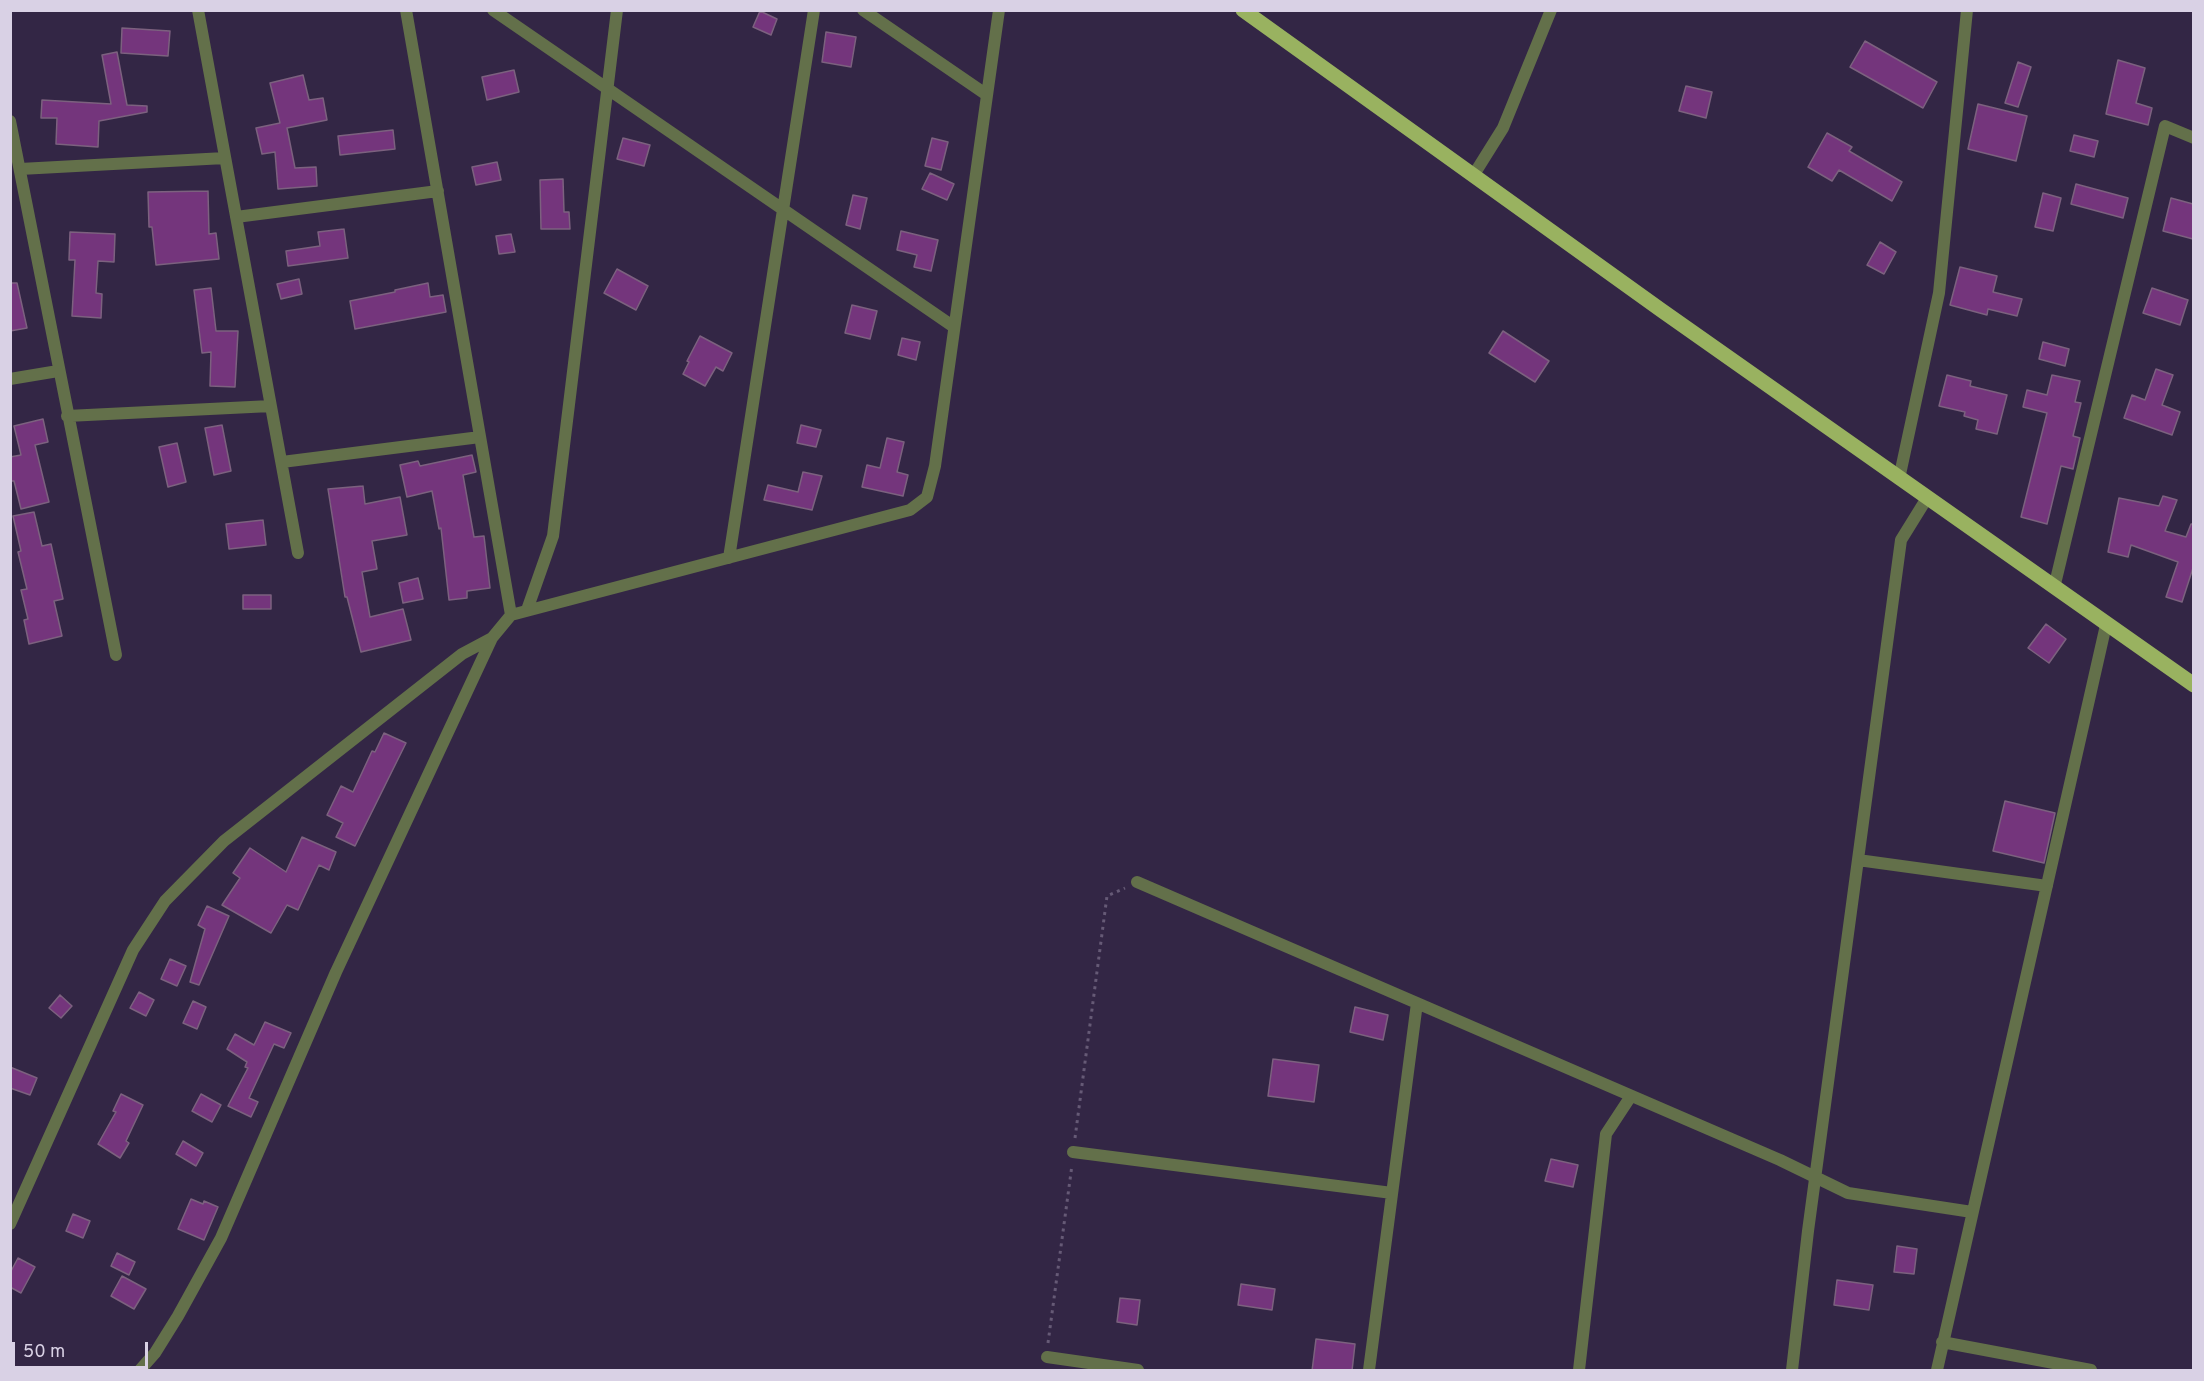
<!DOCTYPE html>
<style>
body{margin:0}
#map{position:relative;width:2204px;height:1381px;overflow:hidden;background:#332645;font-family:Overpass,sans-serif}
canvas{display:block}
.frame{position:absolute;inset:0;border:12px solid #d9d1e5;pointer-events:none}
.scale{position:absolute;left:12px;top:1342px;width:136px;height:27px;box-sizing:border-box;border:3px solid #d9d1e5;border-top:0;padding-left:8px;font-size:18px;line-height:21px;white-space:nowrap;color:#d9d1e5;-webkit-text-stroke:4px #332645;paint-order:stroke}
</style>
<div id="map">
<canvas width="2204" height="1381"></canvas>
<div class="frame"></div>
<div class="scale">50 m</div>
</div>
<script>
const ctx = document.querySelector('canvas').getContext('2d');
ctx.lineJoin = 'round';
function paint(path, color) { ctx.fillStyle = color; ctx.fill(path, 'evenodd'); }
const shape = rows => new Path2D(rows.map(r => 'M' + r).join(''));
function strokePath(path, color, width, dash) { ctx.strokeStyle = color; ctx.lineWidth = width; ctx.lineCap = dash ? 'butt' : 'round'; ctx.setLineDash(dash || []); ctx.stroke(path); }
const building = shape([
 [760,11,777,19,771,35,753,27,760,11],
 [122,28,170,31,168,56,121,53,122,28],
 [826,32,856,37,851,67,822,62,826,32],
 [1865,41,1937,82,1923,108,1850,67,1865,41],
 [117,52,127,105,147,106,147,112,99,121,98,147,56,144,57,118,41,118,42,100,111,104,102,55,117,52],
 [2118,60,2145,68,2136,103,2152,108,2148,125,2106,114,2118,60],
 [2018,62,2031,67,2018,107,2005,103,2018,62],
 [514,70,519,92,487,100,482,77,514,70],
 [303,75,309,100,323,98,327,120,287,128,295,168,316,167,317,186,278,189,275,152,262,154,256,128,280,123,270,83,303,75],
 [1686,86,1712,92,1706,118,1679,111,1686,86],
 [1978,104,2027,116,2016,161,1968,149,1978,104],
 [393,130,395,149,340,155,338,136,393,130],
 [1827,133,1852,147,1849,151,1902,182,1892,201,1839,170,1832,181,1808,167,1827,133],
 [2074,135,2098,141,2094,157,2070,151,2074,135],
 [623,138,650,145,644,166,617,159,623,138],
 [932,138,948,142,941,170,925,166,932,138],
 [497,162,501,180,476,185,472,167,497,162],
 [930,173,954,184,947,200,922,189,930,173],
 [563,179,564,212,569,212,570,229,541,229,540,180,563,179],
 [2076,184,2128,198,2123,218,2071,204,2076,184],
 [208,191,209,234,216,233,219,259,156,265,152,227,149,227,148,192,208,191],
 [2043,193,2061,198,2053,231,2035,227,2043,193],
 [853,195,867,198,860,229,846,225,853,195],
 [2171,198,2193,204,2193,239,2163,231,2171,198],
 [344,229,348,258,288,266,286,251,320,246,318,232,344,229],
 [901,231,938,240,931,271,914,267,917,255,897,250,901,231],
 [70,232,115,234,114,262,98,261,96,293,102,294,101,318,72,316,75,260,69,260,70,232],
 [511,234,515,252,499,254,496,236,511,234],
 [1880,242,1896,252,1884,274,1867,265,1880,242],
 [1960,267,1997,276,1993,292,2022,299,2017,316,1988,309,1987,315,1950,305,1960,267],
 [617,269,648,286,636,310,604,293,617,269],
 [299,279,302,294,281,299,277,284,299,279],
 [10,283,17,283,27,328,10,331,10,283],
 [428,283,430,297,443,295,446,312,355,329,350,301,395,292,395,290,428,283],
 [211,288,216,331,238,331,235,387,210,386,211,352,202,353,194,290,211,288],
 [2152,288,2188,300,2180,325,2143,313,2152,288],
 [852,305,877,311,870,339,845,333,852,305],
 [1503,331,1549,361,1535,382,1489,353,1503,331],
 [700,336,732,353,723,371,716,367,705,386,683,374,689,362,687,361,700,336],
 [902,338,920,342,916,360,898,355,902,338],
 [2043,342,2069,349,2065,366,2039,359,2043,342],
 [2156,369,2173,375,2162,405,2180,412,2172,435,2124,418,2132,395,2145,400,2156,369],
 [1947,375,1971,381,1970,386,2007,395,1997,434,1976,429,1978,420,1964,416,1965,412,1939,406,1947,375],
 [2052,375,2080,381,2075,402,2081,403,2073,436,2080,438,2073,469,2061,466,2047,524,2021,517,2047,413,2023,407,2027,390,2047,395,2052,375],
 [43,419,48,442,35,445,49,502,21,509,14,481,10,481,10,457,21,455,14,426,43,419],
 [222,425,231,471,214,475,205,428,222,425],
 [801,425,821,430,816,447,797,443,801,425],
 [887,438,904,442,897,472,908,475,903,496,862,487,867,465,880,468,887,438],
 [177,443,186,482,168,487,159,447,177,443],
 [472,455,476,472,463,475,474,537,484,536,490,588,467,591,467,598,449,600,441,528,439,529,432,491,407,497,400,465,418,461,420,466,472,455],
 [803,472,822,476,812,510,764,500,768,485,798,492,803,472],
 [363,486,365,504,400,497,407,535,372,541,377,569,362,572,370,617,403,609,411,640,361,652,347,597,345,597,328,489,363,486],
 [2163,496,2177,500,2165,531,2186,537,2191,524,2193,524,2193,568,2182,602,2166,597,2178,562,2131,545,2128,557,2108,552,2119,498,2159,506,2163,496],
 [34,512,42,546,51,544,63,599,54,601,62,636,29,644,24,620,28,619,21,590,27,589,18,552,21,551,13,516,34,512],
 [263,520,266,545,229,549,226,524,263,520],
 [418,578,423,599,403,603,399,583,418,578],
 [243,595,271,595,271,609,243,609,243,595],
 [2046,624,2066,639,2049,663,2028,648,2046,624],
 [384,733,406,743,355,846,336,837,343,823,327,815,341,786,353,792,372,751,375,752,384,733],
 [2005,801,2055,813,2044,863,1993,851,2005,801],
 [302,837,336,852,329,870,319,865,298,910,287,905,271,933,222,905,240,878,233,873,250,848,286,872,302,837],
 [207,906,229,916,199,985,190,982,205,929,198,925,207,906],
 [170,959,186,966,177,986,161,979,170,959],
 [139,992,154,1000,146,1016,130,1008,139,992],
 [60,995,72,1006,61,1018,49,1008,60,995],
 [193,1001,206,1007,197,1029,183,1023,193,1001],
 [1355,1007,1388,1015,1383,1040,1350,1032,1355,1007],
 [265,1022,291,1033,284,1048,274,1044,249,1098,258,1102,251,1117,228,1106,248,1068,245,1067,247,1062,227,1049,235,1034,254,1045,265,1022],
 [1273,1059,1319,1065,1314,1102,1268,1096,1273,1059],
 [10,1067,37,1078,30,1095,10,1088,10,1067],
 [121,1094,143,1105,126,1141,129,1143,120,1158,98,1144,116,1112,113,1111,121,1094],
 [201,1094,221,1105,212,1122,192,1111,201,1094],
 [183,1141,203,1153,196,1166,176,1154,183,1141],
 [1551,1159,1578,1165,1573,1187,1545,1181,1551,1159],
 [191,1199,203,1204,204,1201,218,1207,204,1240,178,1229,191,1199],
 [73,1214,90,1221,83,1238,66,1231,73,1214],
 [1897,1246,1917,1249,1914,1274,1894,1272,1897,1246],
 [117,1253,135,1262,129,1275,111,1266,117,1253],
 [18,1258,35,1267,21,1293,10,1287,10,1273,18,1258],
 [122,1276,146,1289,134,1309,111,1296,122,1276],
 [1837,1280,1873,1285,1869,1310,1834,1305,1837,1280],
 [1241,1284,1275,1289,1272,1310,1238,1305,1241,1284],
 [1120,1298,1140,1300,1137,1325,1117,1322,1120,1298],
 [1316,1339,1355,1344,1352,1371,1312,1371,1316,1339]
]);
const path = shape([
 [1075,1138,1107,896,1125,888],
 [1048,1343,1072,1165]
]);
const minor = shape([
 [198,10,298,553],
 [406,10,511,615],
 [493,10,954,327],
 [863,10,987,95],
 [10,121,116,655],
 [20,169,225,158],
 [1473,176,1503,128,1551,10],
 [236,217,438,191],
 [10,379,58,371],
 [67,416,271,406],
 [282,462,480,437],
 [1899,479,1939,293,1967,10],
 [729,558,814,10],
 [2054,588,2165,126,2194,138],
 [527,610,553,536,617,10],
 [1858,860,2047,886],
 [1137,882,1780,1160,1848,1193,1972,1212],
 [1073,1152,1392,1193],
 [10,1224,133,950,165,901,224,841,462,654,492,638],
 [1942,1342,2091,1370],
 [1047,1357,1138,1370],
 [140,1370,155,1353,178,1316,221,1238,336,972,492,638,511,615,910,510,927,497,935,466,999,10],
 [1369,1370,1417,1003],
 [1579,1370,1606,1134,1631,1096],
 [1792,1370,1808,1231,1901,540,1927,498],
 [1937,1370,2106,625]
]);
const primary = shape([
 [1243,10,1661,310,2194,685]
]);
paint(building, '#74357c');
strokePath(building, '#7c617f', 1.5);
strokePath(path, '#665a76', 3, [3, 4.5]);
strokePath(minor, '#63704a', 12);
strokePath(primary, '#99b260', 15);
</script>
